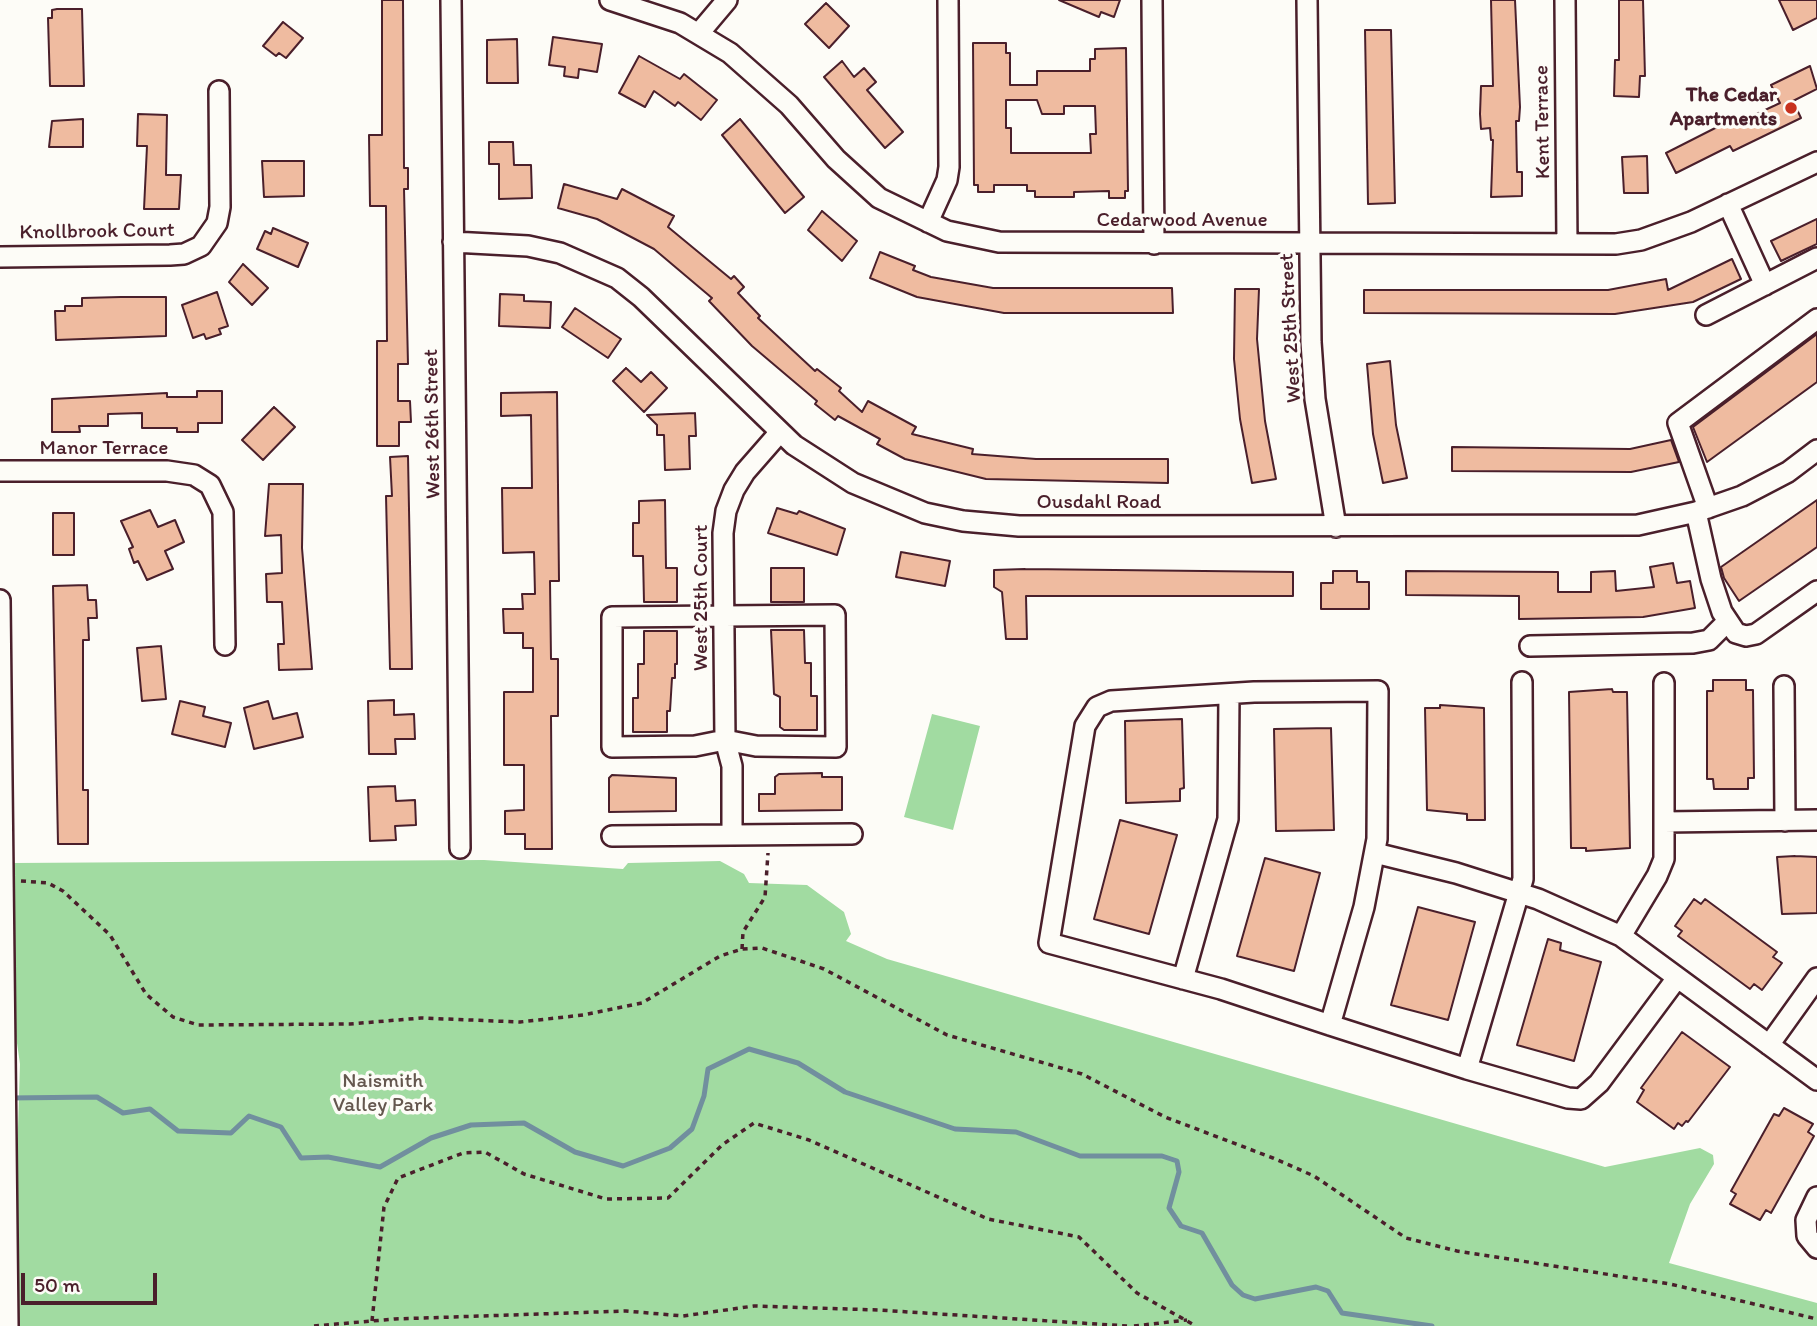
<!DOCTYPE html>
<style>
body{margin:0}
#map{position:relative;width:1817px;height:1326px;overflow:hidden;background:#fdfcf7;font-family:Itim,sans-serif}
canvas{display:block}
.scale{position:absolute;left:21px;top:1273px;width:136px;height:32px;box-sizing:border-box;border:4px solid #4a1f2b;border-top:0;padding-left:9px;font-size:21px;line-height:24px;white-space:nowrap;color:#4a1f2b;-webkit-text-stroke:5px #fdfcf7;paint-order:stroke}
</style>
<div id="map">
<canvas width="1817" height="1326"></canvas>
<div class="scale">50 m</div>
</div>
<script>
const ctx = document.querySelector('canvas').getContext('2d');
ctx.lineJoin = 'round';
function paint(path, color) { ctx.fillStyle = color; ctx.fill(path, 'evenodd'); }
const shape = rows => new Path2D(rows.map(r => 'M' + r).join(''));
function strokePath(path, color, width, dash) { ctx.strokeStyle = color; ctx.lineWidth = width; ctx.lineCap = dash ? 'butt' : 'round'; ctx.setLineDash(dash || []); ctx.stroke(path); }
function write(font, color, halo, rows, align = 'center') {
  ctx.font = font + ' Itim,sans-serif'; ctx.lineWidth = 7; ctx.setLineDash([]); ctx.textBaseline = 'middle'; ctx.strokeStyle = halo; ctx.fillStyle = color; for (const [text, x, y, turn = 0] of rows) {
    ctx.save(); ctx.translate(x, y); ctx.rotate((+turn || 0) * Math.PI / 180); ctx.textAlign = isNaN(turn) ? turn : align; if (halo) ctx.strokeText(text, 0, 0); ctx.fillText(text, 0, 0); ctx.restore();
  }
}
const green = shape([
 [932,714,980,726,953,830,904,817],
 [484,860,623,869,628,863,720,861,744,874,749,883,807,885,844,912,851,934,846,941,887,959,1605,1167,1700,1148,1713,1155,1714,1164,1690,1204,1669,1263,1817,1303,1817,1326,19,1326,17,1160,20,1064,15,1029,14,863]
]);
const stream = shape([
 [9,1098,97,1097,123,1113,150,1109,178,1131,231,1133,249,1116,281,1127,301,1158,328,1157,380,1167,431,1138,471,1125,524,1123,575,1152,623,1166,670,1148,692,1129,704,1096,708,1069,749,1049,798,1063,845,1092,955,1129,1016,1132,1080,1156,1162,1156,1177,1161,1179,1172,1169,1208,1181,1226,1202,1233,1232,1285,1243,1295,1255,1299,1316,1287,1328,1291,1342,1313,1432,1326]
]);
const building = shape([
 [382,0,403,0,404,168,408,168,408,189,404,189,408,364,398,364,398,401,410,401,411,422,399,422,399,446,377,446,377,341,387,341,386,206,370,206,369,135,382,135,382,0],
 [1059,0,1120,0,1114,17,1101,12,1099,17,1059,0],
 [1491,0,1515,0,1520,107,1519,121,1516,121,1517,172,1522,172,1522,196,1491,197,1493,140,1491,140,1490,128,1481,129,1480,114,1481,86,1493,86,1491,0],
 [1619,0,1643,0,1645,76,1640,76,1639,97,1614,96,1615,60,1619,60,1619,0],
 [1779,0,1817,0,1817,18,1793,30,1779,0],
 [826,3,849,26,829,48,805,24,826,3],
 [57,9,82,9,84,86,50,86,48,18,52,18,52,10,57,9],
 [283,22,303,38,286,58,279,53,276,56,263,46,283,22],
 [1365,30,1391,30,1395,203,1368,204,1365,30],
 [553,37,602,44,597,72,579,69,578,78,564,76,565,67,549,65,553,37],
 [517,39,518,83,487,83,487,40,517,39],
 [973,43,1006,43,1006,53,1010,53,1010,85,1037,85,1037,71,1090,71,1090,59,1095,59,1095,49,1126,48,1128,191,1125,191,1125,198,1109,198,1109,191,1074,192,1074,197,1035,197,1035,191,1027,191,1027,185,994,185,994,192,978,192,978,185,974,185,973,43],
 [1006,100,1037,100,1042,114,1064,114,1064,106,1095,106,1096,134,1090,134,1091,153,1011,153,1011,128,1006,128,1006,100],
 [639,56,680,79,684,74,717,100,701,120,678,102,675,106,654,91,645,107,619,93,639,56],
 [842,61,854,77,864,68,876,82,867,90,903,132,885,148,824,77,842,61],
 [1810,66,1817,89,1793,101,1801,118,1733,151,1730,146,1676,173,1666,153,1731,120,1733,125,1780,103,1771,85,1810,66],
 [138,114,167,115,166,175,181,175,179,209,144,209,147,146,137,146,138,114],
 [83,119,83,147,49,147,52,121,83,119],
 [740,119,804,197,785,213,722,135,740,119],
 [489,142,513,142,514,165,531,165,532,198,499,199,499,164,489,164,489,142],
 [1647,156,1648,193,1624,193,1622,157,1647,156],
 [262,161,304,161,304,196,264,197,262,161],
 [564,184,617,199,622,189,674,216,668,227,731,279,734,276,744,287,738,293,760,316,758,318,815,371,817,369,841,388,839,391,862,412,868,401,916,427,912,434,973,449,972,454,1036,459,1168,459,1168,483,986,479,905,459,877,444,880,439,838,416,835,420,815,404,817,401,752,346,709,301,712,298,654,249,597,219,558,208,564,184],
 [822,211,857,241,842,261,808,230,822,211],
 [1817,219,1817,244,1781,261,1771,241,1817,219],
 [273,228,308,243,298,267,257,249,265,231,271,234,273,228],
 [880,252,915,266,913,270,931,277,993,288,1172,288,1173,313,1004,313,917,297,870,278,880,252],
 [1732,259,1741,279,1693,302,1615,314,1364,313,1364,290,1608,290,1666,279,1668,290,1732,259],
 [243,264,268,288,252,305,229,282,243,264],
 [1235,289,1259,289,1257,339,1265,421,1276,479,1252,483,1240,419,1234,359,1235,289],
 [217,292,228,326,219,329,221,334,206,339,204,334,193,338,182,305,217,292],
 [500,294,524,295,524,301,551,302,550,328,499,326,500,294],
 [121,297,166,297,166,336,56,340,55,311,65,311,65,306,82,306,82,298,121,297],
 [575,308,621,339,608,358,562,327,575,308],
 [1817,334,1817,382,1707,462,1693,427,1817,334],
 [1390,361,1396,425,1407,478,1383,483,1373,434,1367,364,1390,361],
 [626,368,641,382,651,372,667,388,644,412,613,381,626,368],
 [197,391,222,391,222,423,198,423,198,432,177,432,177,428,142,428,142,413,108,414,108,426,79,426,80,432,52,432,52,399,167,393,167,397,197,397,197,391],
 [557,392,559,581,550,581,551,659,558,659,558,716,551,716,552,849,525,849,525,834,505,834,505,811,524,810,524,765,504,765,504,692,533,692,533,648,523,648,523,633,504,633,503,609,523,609,522,594,535,594,534,552,503,553,502,488,532,488,531,415,501,416,501,393,557,392],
 [274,407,295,427,263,460,242,440,274,407],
 [695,413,696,436,689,436,690,469,665,470,664,435,657,435,657,425,647,415,695,413],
 [1671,440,1679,462,1631,472,1452,471,1452,447,1630,449,1671,440],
 [408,456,412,669,390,669,386,496,392,496,390,457,408,456],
 [269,484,303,484,302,548,312,669,279,670,278,644,284,644,282,602,267,602,266,574,282,573,281,535,265,536,269,484],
 [665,500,666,568,677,568,677,602,644,602,643,556,633,556,633,523,639,523,639,501,665,500],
 [1817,500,1817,547,1739,601,1724,578,1721,567,1817,500],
 [777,508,797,514,799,511,845,529,837,555,768,533,777,508],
 [150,510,158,527,175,520,184,542,165,551,173,569,147,580,138,561,134,563,129,549,133,547,121,521,150,510],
 [53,513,74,513,74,555,53,555,53,513],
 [901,552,950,561,945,586,896,577,901,552],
 [1673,563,1677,583,1690,581,1695,608,1643,617,1519,619,1519,596,1406,595,1406,571,1558,572,1558,592,1591,592,1591,572,1615,571,1616,591,1654,587,1650,567,1673,563],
 [771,568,804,568,804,602,771,602,771,568],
 [1025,569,1293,572,1293,596,1026,596,1027,639,1006,639,1002,592,994,587,994,570,1025,569],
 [1333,571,1357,571,1357,582,1369,582,1369,609,1321,609,1321,583,1333,583,1333,571],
 [87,585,88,600,96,600,97,618,88,618,89,640,83,640,83,790,88,790,88,844,58,844,53,586,87,585],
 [771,630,804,630,805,663,811,663,811,696,817,696,817,730,784,730,780,727,780,697,774,694,771,630],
 [644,631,677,631,677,664,675,664,675,678,672,678,670,711,667,711,667,732,633,732,633,698,638,698,638,664,644,664,644,631],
 [161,646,166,699,142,701,137,648,161,646],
 [1713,680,1746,680,1746,690,1753,690,1754,778,1748,778,1748,789,1714,789,1713,779,1707,779,1707,691,1713,691,1713,680],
 [1612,689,1613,692,1627,692,1630,848,1586,851,1586,848,1571,848,1569,692,1612,689],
 [394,700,394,715,414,714,415,739,395,739,396,754,369,754,368,701,394,700],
 [180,701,205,707,203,716,231,723,225,747,172,734,180,701],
 [268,701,273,719,297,713,303,737,254,749,244,708,268,701],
 [1440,705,1484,708,1485,820,1467,820,1467,814,1427,810,1425,708,1440,708,1440,705],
 [1182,719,1184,788,1180,789,1180,801,1126,803,1125,721,1182,719],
 [1331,728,1334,830,1276,831,1274,729,1331,728],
 [822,773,822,777,842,777,842,810,759,811,759,794,775,794,775,777,779,774,822,773],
 [612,775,676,778,676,811,609,812,609,778,612,775],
 [395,786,396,801,415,800,416,825,395,826,396,840,370,841,368,787,395,786],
 [1120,820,1177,835,1149,934,1094,919,1120,820],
 [1795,856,1817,857,1817,913,1782,914,1777,857,1795,856],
 [1265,858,1320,873,1294,971,1237,956,1265,858],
 [1694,899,1701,904,1705,899,1777,952,1773,957,1782,963,1762,990,1754,984,1750,989,1678,936,1682,931,1675,926,1694,899],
 [1418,907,1475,922,1448,1020,1391,1005,1418,907],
 [1548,939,1561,943,1560,950,1601,962,1574,1061,1517,1045,1548,939],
 [1682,1032,1730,1067,1688,1122,1686,1121,1682,1126,1678,1123,1674,1129,1637,1102,1644,1090,1641,1088,1682,1032],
 [1784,1108,1813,1124,1808,1132,1814,1136,1771,1213,1766,1210,1760,1220,1730,1204,1736,1194,1731,1191,1774,1114,1779,1116,1784,1108]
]);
const path = shape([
 [21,881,48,883,63,891,110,935,146,994,173,1017,198,1025,350,1024,421,1018,520,1022,583,1015,642,1003,720,956,742,949,762,948,824,969,947,1035,1082,1074,1165,1117,1273,1158,1314,1176,1406,1238,1457,1251,1670,1284,1817,1319],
 [742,949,743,932,765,897,768,853],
 [372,1321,384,1207,398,1178,463,1153,485,1152,524,1174,606,1199,668,1198,722,1145,754,1123,809,1140,988,1219,1079,1237,1137,1293,1196,1326],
 [314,1326,395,1319,626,1311,683,1316,754,1306,878,1310,1127,1326],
 [1134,1326,1187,1320]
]);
const minor = shape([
 [451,0,460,848],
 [610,0,680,23,730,53,789,105,836,159,879,198,947,231,999,242,1616,244,1641,240,1691,222,1817,162],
 [1152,0,1154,244],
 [1307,0,1311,342,1315,399,1336,527],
 [1565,0,1567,244],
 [700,32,727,0],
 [1728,204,1765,285],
 [928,222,947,180,949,167,948,0],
 [453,242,528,246,560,253,617,278,641,297,794,445,853,483,925,513,963,521,1019,526,1111,526,1638,525,1696,512,1742,496,1788,472,1817,450],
 [0,257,170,255,184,254,201,246,217,223,220,207,219,91],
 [1706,315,1817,258],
 [0,471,167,471,194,475,210,485,223,512,225,645],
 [1708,508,1678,423,1817,319],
 [1696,512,1711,579,1722,612,1736,633,1746,636,1756,634,1817,591],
 [0,600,8,1326],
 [835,615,836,747,756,746,725,740,695,746,612,747,612,617,835,615],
 [1530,646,1693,643,1709,640,1728,621],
 [1784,686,1785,821],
 [1664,822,1817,820],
 [732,835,732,766,725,740,723,533,726,511,734,490,745,472,780,432],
 [612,836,852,834],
 [1375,853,1456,873,1538,899,1621,936,1817,1080],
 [1621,936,1657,876,1664,859,1664,683],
 [1183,979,1228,819,1229,694],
 [1330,1025,1364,907,1377,839,1378,691,1254,692,1111,701,1097,707,1085,726,1049,943,1221,989,1330,1025,1467,1069,1568,1098,1581,1099,1599,1083,1677,978],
 [1769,1045,1817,978],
 [1467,1069,1523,879,1522,682],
 [1817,1197,1806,1220,1807,1236,1817,1248]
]);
const markers = [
 [1791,108,7,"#c8321e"]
];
const poiNames = [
 ["The Cedar",1777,96],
 ["Apartments",1777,120]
];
const streetNames = [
 ["Kent Terrace",1543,122,-91],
 ["Cedarwood Avenue",1182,221],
 ["Knollbrook Court",97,232,-1],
 ["West 25th Street",1291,328,-93],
 ["West 26th Street",433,424,-91],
 ["Manor Terrace",104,449],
 ["Ousdahl Road",1099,503],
 ["West 25th Court",702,598,-90]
];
const parkNames = [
 ["Naismith",383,1082],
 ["Valley Park",383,1106]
];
paint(green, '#a1dba1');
strokePath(stream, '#718f9e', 5);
paint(building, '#efbba0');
strokePath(building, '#4a1f2b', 2);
strokePath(minor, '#4a1f2b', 24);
strokePath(path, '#4a1f2b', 3.5, [5, 5]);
strokePath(minor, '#fdfcf7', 19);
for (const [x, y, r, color] of markers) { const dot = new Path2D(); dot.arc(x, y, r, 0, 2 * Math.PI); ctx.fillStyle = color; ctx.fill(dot); strokePath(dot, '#fdfcf7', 2.5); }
write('bold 21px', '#4a1f2b', '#fdfcf7', poiNames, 'right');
write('21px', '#4a1f2b', '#fdfcf7', streetNames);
write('21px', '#64574e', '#fdfcf7', parkNames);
</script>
